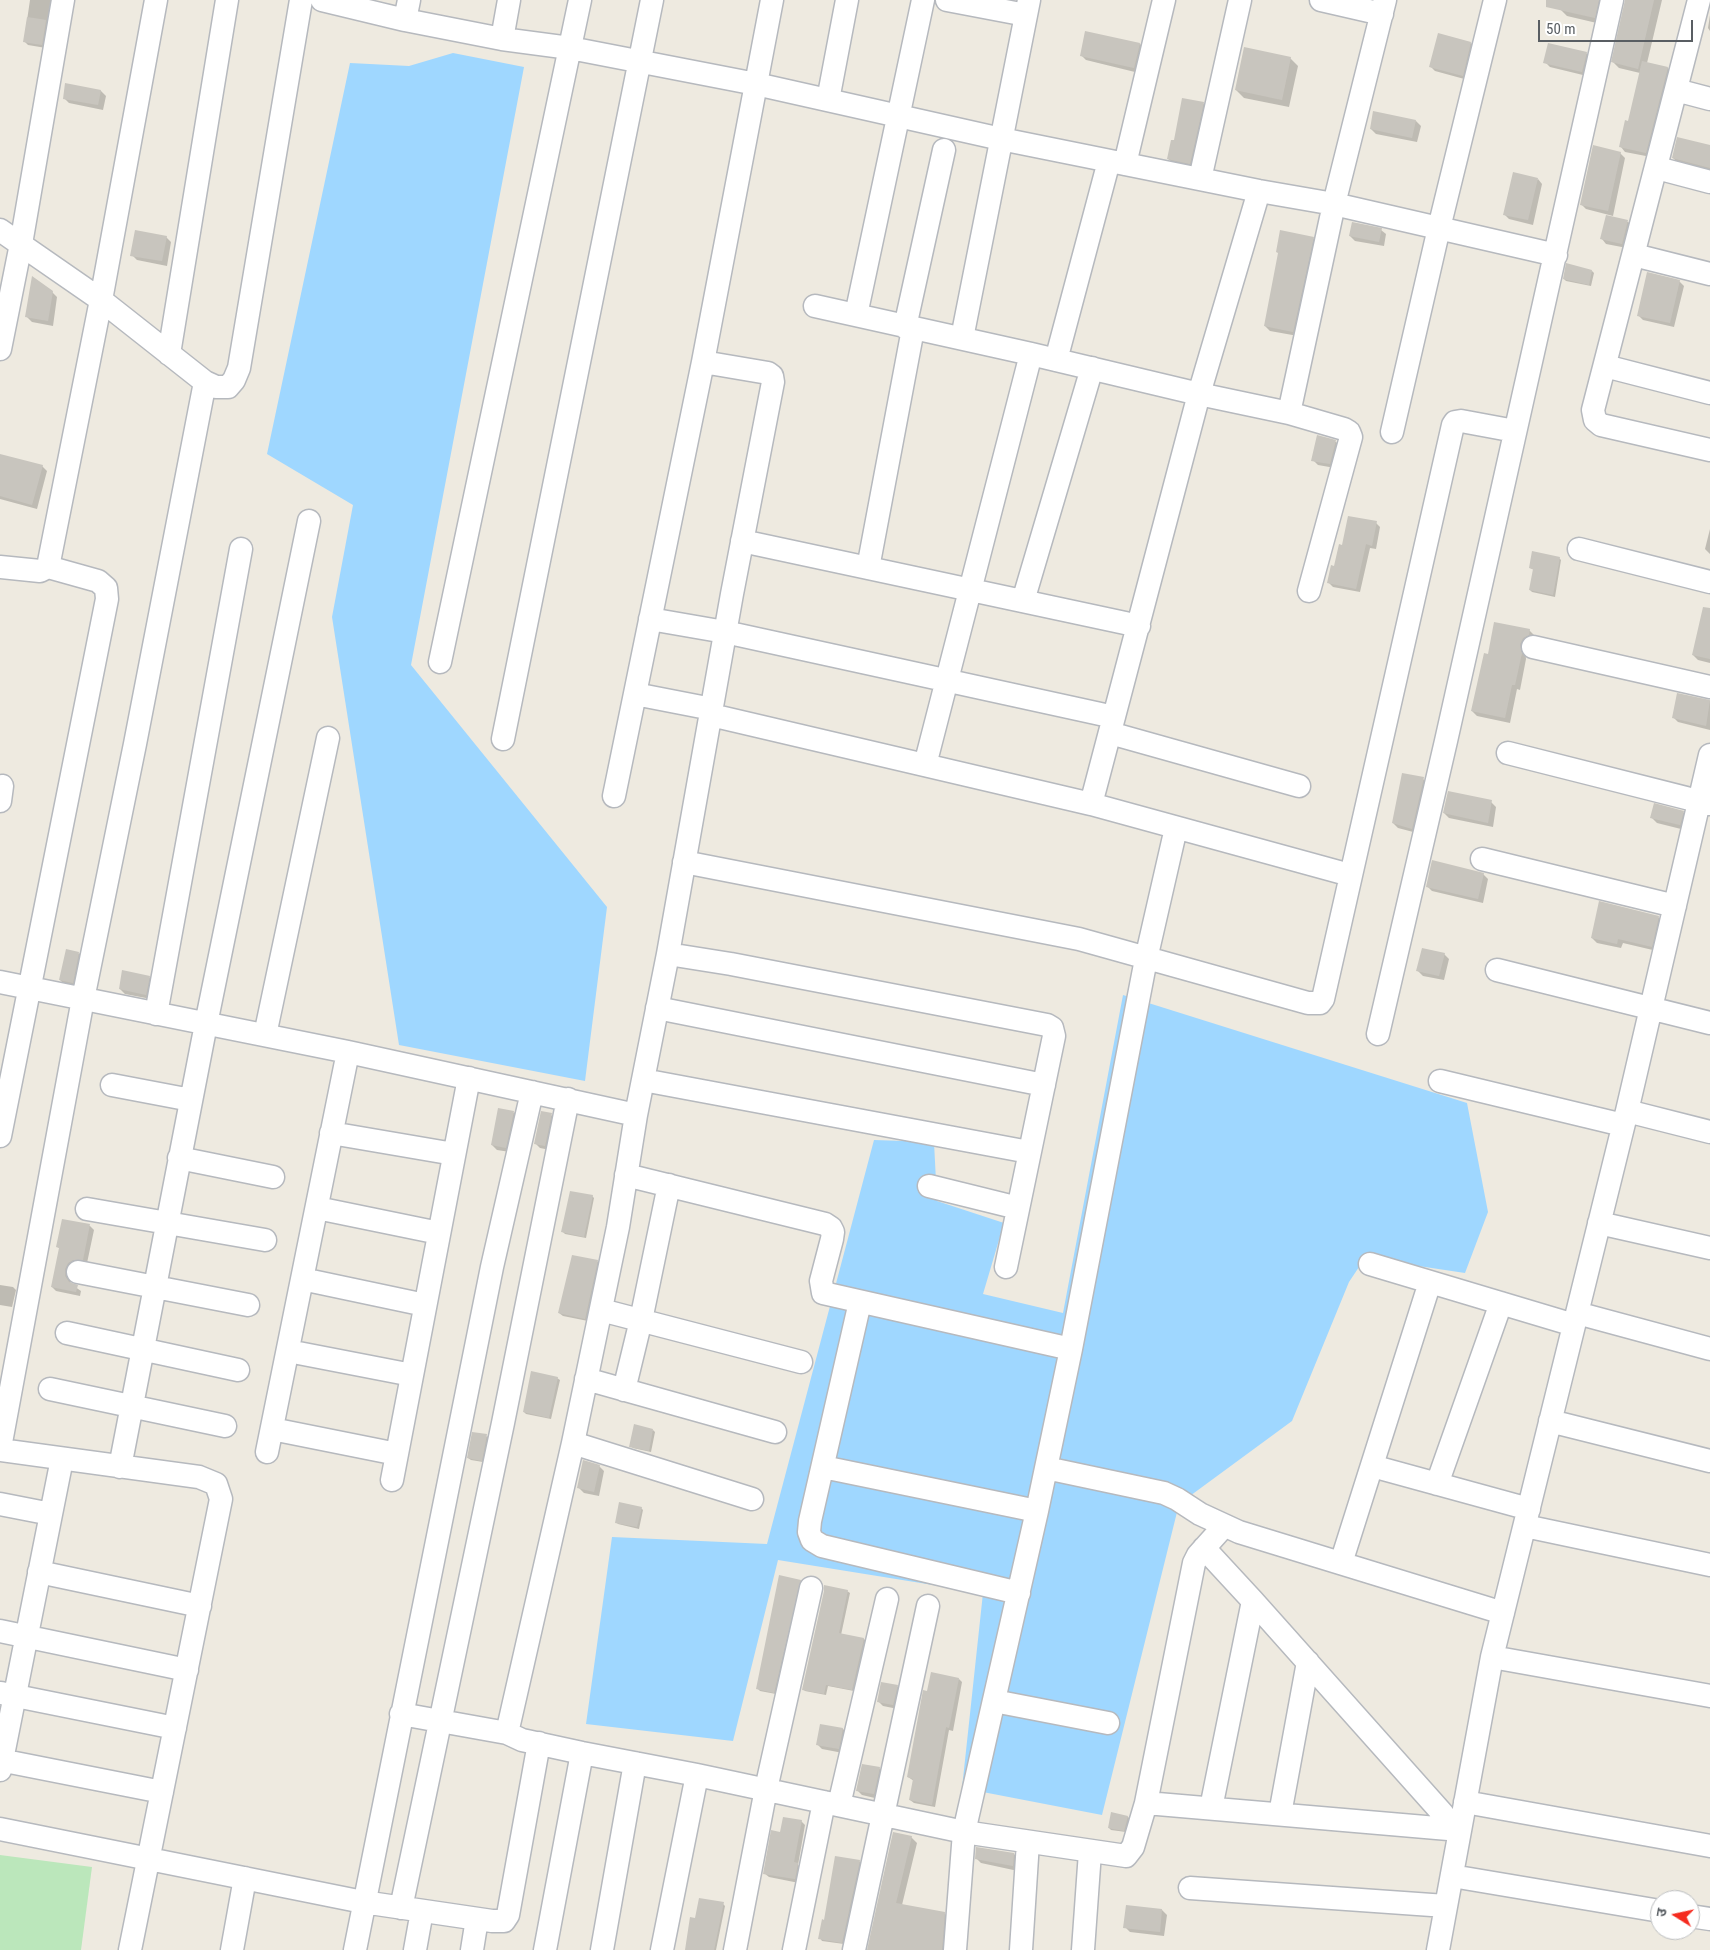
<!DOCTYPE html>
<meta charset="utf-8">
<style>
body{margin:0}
#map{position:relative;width:1710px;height:1950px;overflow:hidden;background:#eeeae0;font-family:"Roboto Condensed","Noto Sans Devanagari",sans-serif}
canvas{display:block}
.north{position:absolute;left:1650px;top:1890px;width:50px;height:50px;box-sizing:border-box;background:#fff;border:1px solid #bdbfc1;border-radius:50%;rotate:280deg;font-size:14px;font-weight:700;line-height:20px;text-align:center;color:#595e63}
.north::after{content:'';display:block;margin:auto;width:18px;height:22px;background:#f52b1f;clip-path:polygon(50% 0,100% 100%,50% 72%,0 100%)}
.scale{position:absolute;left:1538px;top:20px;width:155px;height:22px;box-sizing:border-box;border:2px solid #595e63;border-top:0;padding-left:6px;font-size:15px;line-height:18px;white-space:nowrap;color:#595e63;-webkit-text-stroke:4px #fff;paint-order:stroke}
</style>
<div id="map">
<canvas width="1710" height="1950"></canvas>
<div class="north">उ</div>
<div class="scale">50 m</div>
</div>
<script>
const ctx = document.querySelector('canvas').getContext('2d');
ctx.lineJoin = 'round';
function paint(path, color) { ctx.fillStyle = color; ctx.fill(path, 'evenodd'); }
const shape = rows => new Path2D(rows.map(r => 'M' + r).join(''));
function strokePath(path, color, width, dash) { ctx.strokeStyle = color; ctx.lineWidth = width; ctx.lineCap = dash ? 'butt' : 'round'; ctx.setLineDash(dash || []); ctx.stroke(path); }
const green = shape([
 [0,1855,92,1867,81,1950,0,1950]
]);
const water = shape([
 [453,53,524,67,411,665,607,907,585,1081,399,1045,332,617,353,505,267,454,350,63,409,66],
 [1123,995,1467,1103,1488,1212,1465,1273,1365,1258,1349,1282,1292,1421,1179,1504,1102,1815,962,1788,983,1593,778,1560,733,1741,586,1724,612,1537,767,1544,874,1140,934,1142,937,1201,1004,1223,983,1294,1063,1313]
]);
const shadow = shape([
 [30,0,54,0,46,48,28,45,24,41],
 [1563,0,1607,0,1601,24,1567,16,1560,9],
 [1626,0,1662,0,1647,63,1668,68,1672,73,1651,157,1625,152,1621,147,1629,122,1640,73,1619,68,1613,62],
 [1710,15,1710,31,1708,28],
 [1471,43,1476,48,1468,80,1435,71,1430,66],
 [1140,44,1145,49,1139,73,1086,60,1081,55],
 [1586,53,1591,58,1587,76,1550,67,1545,62],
 [1290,58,1298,66,1289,107,1244,98,1236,90],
 [66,85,101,91,106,96,103,110,69,103,64,98],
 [1203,103,1207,107,1194,167,1172,162,1168,159],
 [1416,121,1421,126,1417,142,1376,134,1371,129],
 [1710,146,1710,171,1678,163,1673,158],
 [1620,153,1625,158,1613,216,1586,209,1581,204],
 [1538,179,1542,184,1533,225,1509,219,1504,214],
 [1607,217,1628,222,1633,226,1627,248,1606,244,1602,239],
 [1381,230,1386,234,1384,246,1355,241,1350,236],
 [166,237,171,242,167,266,137,260,132,255],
 [1313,238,1318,243,1298,336,1270,331,1265,326],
 [1592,271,1594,273,1591,286,1566,281,1564,279],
 [1679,281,1684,286,1674,327,1643,320,1638,315],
 [52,292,57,297,53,326,32,322,27,317],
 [1318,436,1336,442,1341,447,1335,468,1318,465,1313,460],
 [0,465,42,466,47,471,37,509,0,499],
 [1376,523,1380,527,1376,549,1370,548,1360,592,1333,587,1329,583,1343,547],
 [1710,529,1710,554,1705,549],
 [1559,558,1561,560,1555,597,1532,592,1530,590,1534,570,1530,568],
 [1529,630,1534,635,1533,640,1525,649,1526,659,1520,690,1517,689,1510,723,1477,716,1472,711,1488,656],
 [1710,634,1710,663,1698,660,1693,655],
 [1678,694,1710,701,1710,730,1678,722,1673,717],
 [1423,779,1428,784,1417,833,1398,828,1393,823],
 [1491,802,1496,807,1493,827,1449,818,1444,813],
 [1683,812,1688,817,1685,830,1657,823,1652,818],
 [1483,874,1488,879,1483,903,1432,891,1427,886],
 [1658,917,1663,922,1657,951,1623,943,1621,948,1597,943,1592,938],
 [79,953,84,958,78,987,65,985,60,980],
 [1444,954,1449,959,1444,980,1423,976,1418,971],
 [149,977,154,982,151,999,125,994,120,989],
 [514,1112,519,1117,510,1152,497,1150,492,1145],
 [551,1115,556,1119,550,1150,540,1148,535,1143],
 [592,1196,594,1198,586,1238,565,1234,563,1232],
 [63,1220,90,1226,94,1230,87,1263,69,1274,71,1284,81,1291,80,1296,56,1291,52,1287,60,1249,58,1247],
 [597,1261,600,1264,588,1321,563,1316,559,1313],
 [0,1285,13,1287,16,1290,12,1307,0,1305],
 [557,1378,560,1380,551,1419,526,1414,524,1412],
 [653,1430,655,1432,651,1452,633,1448,631,1446],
 [487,1436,489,1438,483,1462,471,1460,468,1458],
 [599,1466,604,1471,599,1496,584,1493,579,1488],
 [641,1508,643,1510,639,1529,618,1524,616,1522],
 [800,1581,802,1583,776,1694,760,1691,758,1689],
 [847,1591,850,1593,841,1635,864,1639,866,1641,854,1691,828,1686,826,1695,805,1691,803,1689],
 [959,1679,962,1682,953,1731,949,1730,935,1807,914,1803,910,1800,914,1781,908,1777,928,1693],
 [897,1686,902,1691,898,1709,883,1706,878,1701],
 [821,1725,843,1729,848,1734,843,1753,822,1749,817,1744],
 [879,1768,884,1773,879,1799,862,1795,857,1790],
 [1112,1814,1128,1817,1130,1819,1126,1832,1111,1830,1109,1828],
 [801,1821,805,1825,798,1865,802,1868,799,1883,769,1877,764,1873,781,1833],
 [911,1837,917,1843,902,1905,944,1913,950,1919,947,1950,868,1950],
 [1014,1854,1019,1859,1018,1871,981,1863,976,1858],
 [859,1861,861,1863,844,1944,822,1941,820,1938],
 [723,1904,725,1906,716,1950,686,1950,696,1919],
 [1127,1907,1162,1910,1167,1915,1164,1936,1130,1932,1125,1927]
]);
const building = shape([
 [1546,0,1599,0,1595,18,1546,7],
 [1625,0,1654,0,1638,69,1611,62],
 [27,17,46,20,42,45,23,42],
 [1085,31,1140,43,1134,68,1080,56],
 [1438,33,1471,42,1463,76,1429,67],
 [1548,43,1587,52,1582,72,1543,63],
 [1244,47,1291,57,1282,100,1235,90],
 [1642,61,1668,67,1646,153,1619,147,1625,120,1628,121],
 [65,83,101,90,98,105,63,99],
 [1182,98,1204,102,1190,164,1167,159,1171,140,1174,140],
 [1373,111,1416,120,1412,138,1370,129],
 [1677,137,1710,145,1710,168,1672,158],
 [1593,145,1621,152,1608,211,1580,205],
 [1513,172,1538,178,1528,220,1503,215],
 [1606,215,1628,220,1622,244,1600,239],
 [1352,222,1382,228,1379,242,1349,236],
 [135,230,167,236,162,261,130,256],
 [1280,230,1314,237,1293,332,1264,326,1278,253,1276,252],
 [1566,263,1592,270,1589,285,1563,279],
 [1647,272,1680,280,1670,323,1637,316],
 [32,276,53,291,48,321,25,317],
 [1317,435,1336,440,1330,464,1311,461],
 [0,454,43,465,32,505,0,496],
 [1348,516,1377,521,1372,546,1366,544,1356,589,1327,583,1331,565,1334,566,1339,544,1342,545],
 [1532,551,1560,557,1553,595,1529,590,1533,569,1529,568],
 [1703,607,1710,608,1710,659,1692,655],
 [1494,622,1530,629,1529,635,1523,638,1520,644,1522,653,1515,685,1512,685,1505,718,1471,711,1484,653,1488,654],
 [1677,693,1710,700,1706,726,1672,718],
 [1402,773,1424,777,1412,829,1392,823],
 [1448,791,1492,800,1488,823,1443,813],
 [1654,803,1684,811,1680,825,1650,818],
 [1432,860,1484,873,1478,899,1426,887],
 [1599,901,1659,916,1652,947,1618,939,1617,944,1591,938],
 [1422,948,1445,953,1439,976,1416,971],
 [66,949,79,952,73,983,59,980],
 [122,970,150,976,146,995,119,989],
 [498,1108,514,1111,506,1148,491,1145],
 [541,1111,552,1113,545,1146,534,1144],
 [570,1191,593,1195,584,1237,561,1232],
 [62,1219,90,1224,83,1260,73,1260,68,1263,65,1269,65,1276,69,1282,78,1285,76,1292,51,1287,59,1248,56,1247],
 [572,1255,598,1260,585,1319,558,1313],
 [531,1371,558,1377,549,1418,523,1412],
 [634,1424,653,1429,649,1451,629,1447],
 [472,1432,487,1434,482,1461,467,1458],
 [583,1460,600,1465,594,1492,577,1488],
 [619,1502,642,1507,637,1527,615,1523],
 [779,1575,801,1580,774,1693,756,1689],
 [824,1585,848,1590,839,1633,864,1638,852,1690,826,1685,824,1694,802,1690,824,1591],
 [931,1672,959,1678,949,1728,946,1727,932,1805,909,1800,913,1779,907,1777,923,1690,927,1691],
 [881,1682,898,1685,893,1705,877,1702],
 [820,1724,843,1728,839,1749,816,1745],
 [862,1764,880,1767,874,1794,856,1791],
 [1111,1812,1128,1816,1124,1831,1108,1828],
 [783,1817,802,1820,794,1862,798,1863,795,1879,763,1874,771,1830,780,1832],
 [893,1832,912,1836,896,1903,945,1912,942,1950,867,1950],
 [976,1847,1014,1853,1013,1866,975,1859],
 [835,1856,860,1860,842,1943,818,1939,822,1919,824,1920],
 [699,1898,724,1902,714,1950,685,1950,690,1917,695,1918],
 [1126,1905,1162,1909,1160,1932,1123,1928]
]);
const minor = shape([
 [322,0,405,20,502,39,570,48,756,84,1001,139,1259,191,1334,204,1556,255],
 [947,0,1026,15],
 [1321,0,1382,14],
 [1699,0,1593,410,1595,420,1601,425,1710,450],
 [405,20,409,0],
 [502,39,509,0],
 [1676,90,1710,99],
 [828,100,847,0],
 [1125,164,1164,0],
 [1657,168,1710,182],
 [1200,179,1240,0],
 [1259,191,1199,394,1289,413,1334,204,1385,0],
 [0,230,101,300,205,382,216,387,228,387,234,380,239,368,301,0],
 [1634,255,1710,274],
 [856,315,923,0],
 [905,327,944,150],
 [962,338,1029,0],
 [0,349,21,244,63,0],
 [169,354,227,0],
 [1056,360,1109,161],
 [703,362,768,373,772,376,773,382,732,594,668,954,636,1115,618,1227,573,1443,507,1733,522,1740,582,1753,697,1775,964,1832,955,1950],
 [1605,366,1710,393],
 [1289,413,1344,429,1349,432,1351,437,1309,591],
 [1392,432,1439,228,1495,0],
 [742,541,1139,626],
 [1579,549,1710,582],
 [0,567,40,571,48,567,101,300,156,0],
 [868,568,913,329],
 [1023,601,1092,368],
 [650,619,725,632,1114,717],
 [1533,647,1710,687],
 [440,662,580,0],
 [635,694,712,709],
 [711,715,1091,804,1199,394,1031,354,815,306],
 [1110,733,1299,786],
 [503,739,652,0],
 [1508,753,1710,804],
 [925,765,1031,354],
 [614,796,703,362,772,0],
 [0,801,2,786],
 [1091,804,1350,875],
 [1482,859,1675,906],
 [684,862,1079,939,1308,1003,1320,1003,1323,999,1453,425,1455,422,1461,421,1515,431],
 [668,954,731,964,1047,1025,1052,1028,1054,1036,1006,1267],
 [1497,970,1710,1023],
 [0,982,348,1052,636,1115],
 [657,1008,1044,1085],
 [156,1014,241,549],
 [1378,1034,1446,741,1612,0],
 [265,1035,328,738],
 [643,1080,1029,1152],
 [1440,1081,1623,1125],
 [112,1085,191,1100],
 [1627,1111,1710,1132],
 [331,1133,454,1154],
 [0,1136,107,599,106,588,98,581,48,567],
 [179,1158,273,1177],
 [626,1175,825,1224,831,1228,833,1232,832,1239,821,1281,823,1293,1071,1349],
 [929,1186,1018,1208],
 [317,1208,439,1233],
 [87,1209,265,1240],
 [1599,1223,1710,1248],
 [1370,1264,1574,1325],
 [78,1272,248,1305],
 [302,1279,425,1305],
 [860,1302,810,1521,809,1532,812,1540,822,1546,1019,1593],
 [601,1310,801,1362],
 [1577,1313,1710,1349],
 [67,1333,238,1370],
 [288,1351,412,1375],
 [586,1379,775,1432],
 [50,1389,225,1426],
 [624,1390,641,1320,669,1185],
 [1550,1421,1710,1461],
 [272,1429,397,1454],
 [573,1443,752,1499],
 [0,1448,83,999,135,744,205,382],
 [0,1450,199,1477,216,1484,221,1499,130,1950],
 [267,1452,348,1052],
 [1372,1466,1529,1509],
 [120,1467,206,1024,309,521],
 [823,1467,1037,1511],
 [1046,1468,1164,1493,1177,1499,1200,1514,1239,1532,1503,1613],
 [392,1480,469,1078],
 [1437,1484,1501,1303],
 [0,1504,51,1514],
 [1224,1526,1198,1555,1194,1563,1146,1803,1460,1830],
 [1525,1526,1710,1565],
 [1204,1548,1253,1601,1443,1814,1448,1828],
 [1341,1563,1430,1282],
 [39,1572,200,1606],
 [0,1631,187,1670],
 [1492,1657,1710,1696],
 [1,1693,175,1728],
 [994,1701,1108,1723],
 [401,1714,507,1733],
 [0,1760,162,1792],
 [0,1770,62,1459],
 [1465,1802,1710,1846],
 [1146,1803,1133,1847,1126,1856,964,1832,1037,1511,1071,1349,1146,959,1176,828],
 [839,1805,887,1599],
 [1211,1808,1253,1601],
 [1280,1814,1308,1662],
 [0,1829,363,1902,492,1921,504,1921,508,1915,539,1743],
 [1452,1876,1660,1911],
 [1190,1888,1446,1906],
 [401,1908,503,1423,568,1099],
 [1690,1916,1710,1919],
 [232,1950,245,1878],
 [355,1950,492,1267,532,1092],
 [415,1950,422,1911],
 [472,1950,477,1919],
 [545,1950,582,1753],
 [602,1950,635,1763],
 [662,1950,697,1775],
 [735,1950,766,1789,811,1588],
 [794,1950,824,1802],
 [854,1950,928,1606],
 [1021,1950,1028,1842],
 [1083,1950,1090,1852],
 [1438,1950,1492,1657,1627,1111,1710,755]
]);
paint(green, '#bbe7bb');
paint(water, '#9fd7ff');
paint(shadow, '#0003');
paint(building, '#c8c5be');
strokePath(minor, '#b6b9be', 25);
strokePath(minor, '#fff', 22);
</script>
